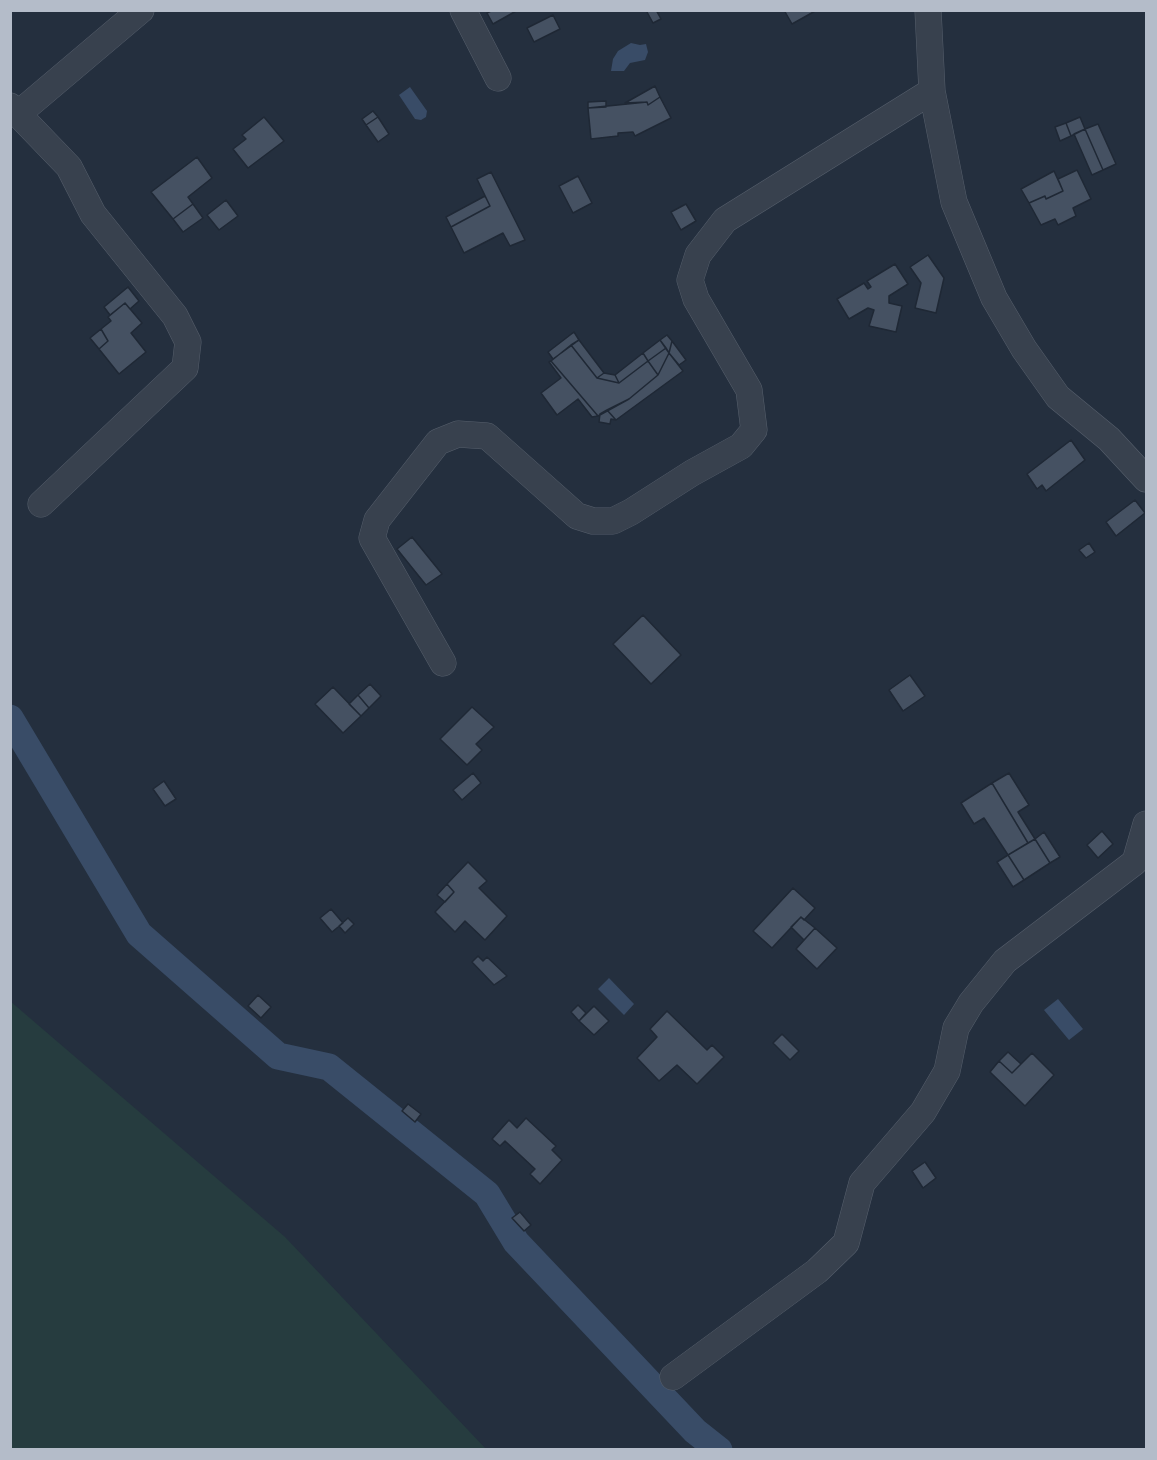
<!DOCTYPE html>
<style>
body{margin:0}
#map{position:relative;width:1157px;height:1460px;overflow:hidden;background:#242f3e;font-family:Quicksand,sans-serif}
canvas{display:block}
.frame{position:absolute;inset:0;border:12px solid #b4bcc9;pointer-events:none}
</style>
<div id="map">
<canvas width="1157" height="1460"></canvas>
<div class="frame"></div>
</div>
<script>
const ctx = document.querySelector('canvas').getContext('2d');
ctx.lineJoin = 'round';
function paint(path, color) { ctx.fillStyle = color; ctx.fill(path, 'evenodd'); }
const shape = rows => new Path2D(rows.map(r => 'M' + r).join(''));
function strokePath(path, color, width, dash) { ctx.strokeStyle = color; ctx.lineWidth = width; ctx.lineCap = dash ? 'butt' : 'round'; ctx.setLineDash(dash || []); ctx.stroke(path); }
const green = shape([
 [10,1001,285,1237,486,1449,11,1449]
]);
const water = shape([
 [631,43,640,45,646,44,648,52,645,60,630,63,624,71,611,71,613,59,618,51],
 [410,87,427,111,426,117,421,120,415,119,399,95],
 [609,978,634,1004,624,1015,598,989],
 [1058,999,1083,1029,1069,1040,1044,1010]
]);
const canal = shape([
 [10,718,139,934,278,1056,329,1067,487,1194,516,1242,695,1431,719,1450]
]);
const building = shape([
 [493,10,518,10,493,24,487,13,493,10],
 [649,10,656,10,661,19,653,23,647,12,649,10],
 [784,10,817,10,792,24,784,10],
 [553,15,560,29,534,42,527,28,553,15],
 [655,86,660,97,648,105,647,102,625,103,655,86],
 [660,97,671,118,635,136,633,132,618,133,618,136,591,139,588,108,647,102,648,105,660,97],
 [606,101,606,107,588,108,588,102,606,101],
 [373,111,378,117,366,125,362,119,373,111],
 [264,117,284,141,248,168,233,149,246,139,242,135,264,117],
 [378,117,389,134,378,142,366,125,378,117],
 [1080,117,1085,129,1071,136,1066,123,1080,117],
 [1066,123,1071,136,1060,141,1055,127,1066,123],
 [1098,124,1116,164,1103,170,1085,129,1098,124],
 [1085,129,1103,170,1092,175,1074,134,1085,129],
 [197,157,212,178,188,197,193,204,173,219,151,192,197,157],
 [1077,170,1091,199,1073,208,1076,216,1058,225,1055,219,1041,225,1029,203,1045,196,1046,199,1063,191,1058,179,1077,170],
 [1054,171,1063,191,1046,199,1045,196,1029,203,1021,189,1054,171],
 [491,172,525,240,510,246,503,233,464,253,451,227,490,206,477,179,491,172],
 [578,176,592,203,573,213,559,186,578,176],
 [485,196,490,206,451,227,446,217,485,196],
 [226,200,238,216,219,230,207,215,226,200],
 [193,204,203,218,183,232,173,219,193,204],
 [686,204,696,221,681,230,671,212,686,204],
 [928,255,944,278,936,313,915,308,921,283,910,267,928,255],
 [895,264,908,284,889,296,889,303,902,306,896,332,869,326,874,310,868,308,849,319,837,299,864,283,868,289,871,287,867,281,895,264],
 [128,287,139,301,130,309,125,303,110,315,104,307,128,287],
 [125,303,142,323,131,333,146,352,119,374,99,349,108,341,101,329,111,321,108,317,125,303],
 [101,329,108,341,99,349,90,338,101,329],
 [574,332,579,340,553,359,548,352,574,332],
 [667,335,672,341,669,353,660,340,667,335],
 [579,340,604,373,597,378,571,345,579,340],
 [660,340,666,348,648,361,643,353,660,340],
 [672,341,686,360,679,365,669,353,672,341],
 [571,345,597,378,619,383,648,361,658,375,629,399,598,416,551,361,571,345],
 [666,348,669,353,658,375,648,361,666,348],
 [643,353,648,361,619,383,615,375,643,353],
 [669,353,683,371,616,420,607,410,629,399,658,375,669,353],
 [551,361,598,416,592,417,578,399,557,415,541,393,561,378,549,362,551,361],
 [604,373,615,375,619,383,597,378,604,373],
 [607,410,616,420,611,419,610,424,599,422,600,414,607,410],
 [1071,440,1085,460,1046,491,1042,485,1037,489,1027,474,1071,440],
 [1135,500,1145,513,1116,536,1106,522,1135,500],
 [412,537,442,574,426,585,397,549,412,537],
 [1089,543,1095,552,1086,558,1079,550,1089,543],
 [643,615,681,655,651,684,613,644,643,615],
 [910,675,925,696,903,711,889,690,910,675],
 [370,684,381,696,369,708,358,695,370,684],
 [333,687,361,716,343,733,315,704,333,687],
 [358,695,369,708,361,716,349,704,358,695],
 [472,707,494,727,476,744,482,750,467,765,440,739,472,707],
 [473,773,481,783,462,800,453,790,473,773],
 [1009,773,1029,805,1018,812,1035,839,1028,843,992,783,1009,773],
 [164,781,176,799,165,806,153,789,164,781],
 [992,783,1028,843,1008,855,984,818,974,824,961,803,992,783],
 [1102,831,1113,844,1098,858,1087,845,1102,831],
 [1044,832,1060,857,1050,863,1035,839,1044,832],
 [1035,839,1050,863,1024,880,1008,855,1035,839],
 [1008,855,1024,880,1013,887,997,862,1008,855],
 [468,862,487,881,479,888,507,916,485,940,465,921,455,932,435,912,454,892,447,884,468,862],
 [447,884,454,892,445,902,437,895,447,884],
 [793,888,815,908,804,920,801,917,772,948,753,931,793,888],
 [331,909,343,923,332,932,320,918,331,909],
 [801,917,815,928,804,940,791,927,801,917],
 [348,918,354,924,345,933,339,926,348,918],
 [815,928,837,948,817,969,796,949,815,928],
 [478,956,483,961,487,957,507,976,494,985,472,962,478,956],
 [258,995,271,1007,261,1018,248,1006,258,995],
 [578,1005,586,1013,579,1021,571,1012,578,1005],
 [594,1006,609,1021,594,1035,579,1021,594,1006],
 [667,1011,707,1050,712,1045,724,1057,697,1084,677,1065,659,1081,637,1058,657,1037,650,1029,667,1011],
 [782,1034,799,1051,790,1060,773,1043,782,1034],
 [1008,1052,1021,1064,1012,1073,999,1061,1008,1052],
 [1032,1053,1054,1075,1025,1106,990,1072,999,1061,1012,1073,1032,1053],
 [408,1104,421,1114,415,1122,402,1111,408,1104],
 [526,1118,556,1146,552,1150,562,1160,540,1184,530,1174,535,1169,505,1141,500,1146,492,1139,509,1120,517,1128,526,1118],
 [925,1162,936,1178,923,1188,912,1171,925,1162],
 [520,1212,531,1225,524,1231,512,1218,520,1212]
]);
const minor = shape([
 [463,10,498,78],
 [928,10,932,91,954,202,994,298,1024,349,1058,397,1109,439,1146,479],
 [10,106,18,114,141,10],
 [18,114,69,167,93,214,175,316,188,342,185,368,41,504],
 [443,663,372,538,377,520,438,442,458,434,487,436,577,516,593,521,613,521,631,512,692,473,741,446,754,430,749,390,696,299,690,280,698,255,725,220,932,91],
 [673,1377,817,1271,846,1243,862,1183,923,1112,947,1071,956,1028,971,1003,1005,961,1135,862,1146,824]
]);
paint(green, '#263c3f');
paint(water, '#394c67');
strokePath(canal, '#394c67', 27);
paint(building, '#455162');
strokePath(building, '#1f2835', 1.5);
strokePath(minor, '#565f6c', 27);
strokePath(minor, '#38414e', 26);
</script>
